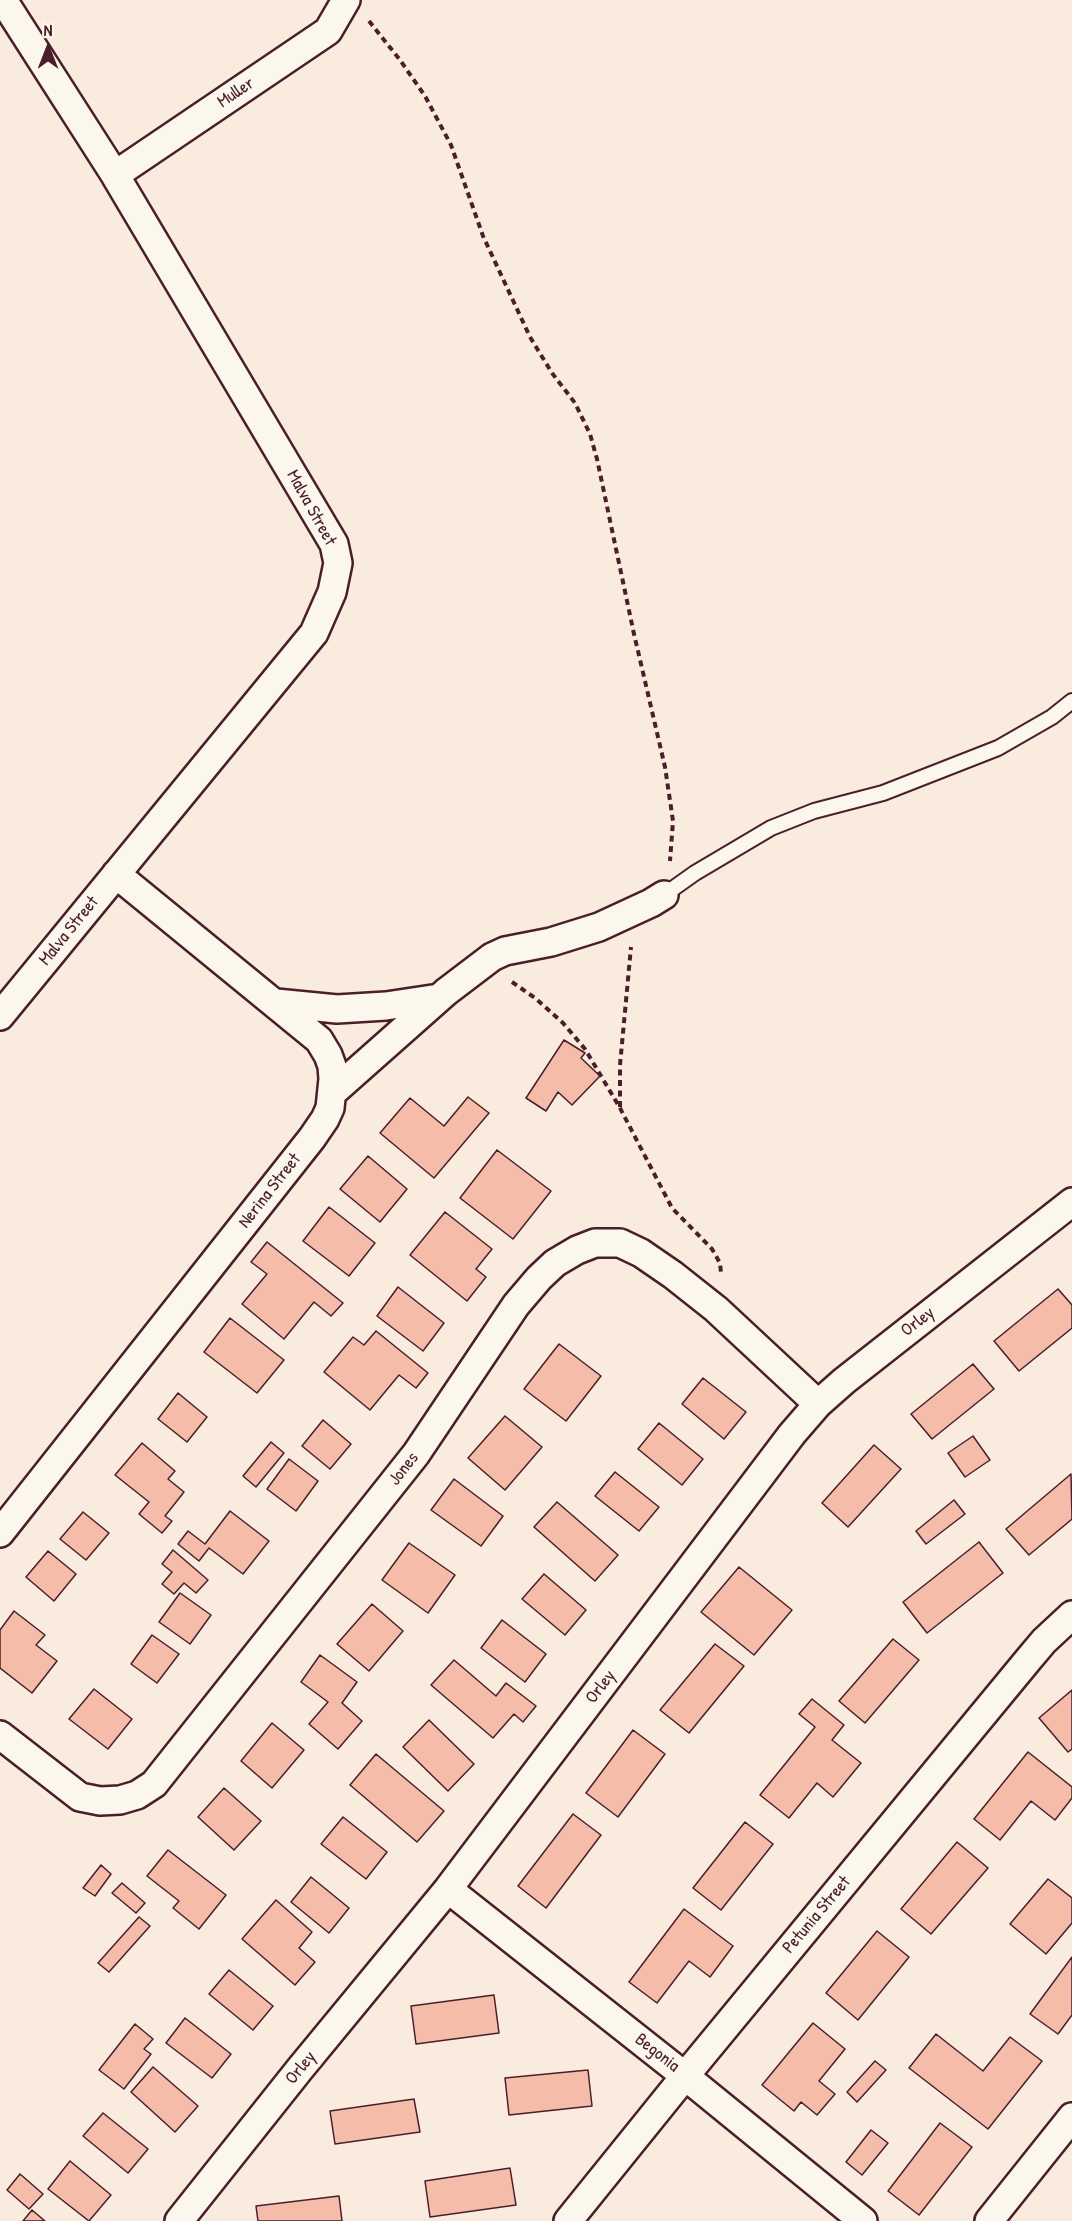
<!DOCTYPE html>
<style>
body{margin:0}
#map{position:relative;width:1072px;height:2221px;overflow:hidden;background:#faebdf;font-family:"Patrick Hand",sans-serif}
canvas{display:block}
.north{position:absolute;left:18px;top:18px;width:60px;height:60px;-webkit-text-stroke:4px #fbf7ec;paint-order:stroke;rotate:0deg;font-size:16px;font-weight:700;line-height:24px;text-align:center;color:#4a1f2b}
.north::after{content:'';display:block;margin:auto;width:21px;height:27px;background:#4a1f2b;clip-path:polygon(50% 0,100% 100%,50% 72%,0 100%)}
</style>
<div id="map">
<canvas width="1072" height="2221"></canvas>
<div class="north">N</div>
</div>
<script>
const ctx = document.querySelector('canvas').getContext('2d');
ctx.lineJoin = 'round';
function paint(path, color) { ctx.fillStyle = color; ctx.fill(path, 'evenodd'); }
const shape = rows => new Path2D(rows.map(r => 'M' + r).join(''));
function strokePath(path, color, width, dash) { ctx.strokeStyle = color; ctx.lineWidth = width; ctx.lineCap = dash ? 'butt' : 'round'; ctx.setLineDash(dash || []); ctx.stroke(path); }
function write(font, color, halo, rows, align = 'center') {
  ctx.font = font + ' "Patrick Hand",sans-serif'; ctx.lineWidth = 6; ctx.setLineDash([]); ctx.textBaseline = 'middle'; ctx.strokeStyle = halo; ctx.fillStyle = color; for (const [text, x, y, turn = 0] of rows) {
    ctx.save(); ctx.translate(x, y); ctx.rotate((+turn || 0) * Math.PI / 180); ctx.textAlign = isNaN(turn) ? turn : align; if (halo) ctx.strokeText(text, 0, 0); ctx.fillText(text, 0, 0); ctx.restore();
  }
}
const building = shape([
 [564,1040,585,1053,581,1058,600,1076,572,1105,558,1092,546,1111,526,1098,564,1040],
 [468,1097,489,1113,434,1178,380,1133,410,1098,444,1126,468,1097],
 [497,1150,551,1191,513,1239,460,1198,497,1150],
 [368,1156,407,1189,380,1222,340,1189,368,1156],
 [329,1207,375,1243,349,1276,303,1241,329,1207],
 [445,1212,492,1249,476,1269,486,1277,467,1301,410,1255,445,1212],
 [267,1242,343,1303,331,1316,314,1302,284,1339,242,1304,267,1274,251,1262,267,1242],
 [398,1287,444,1323,423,1351,377,1316,398,1287],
 [1058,1289,1072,1305,1072,1328,1019,1371,994,1341,1058,1289],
 [230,1318,284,1360,257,1393,204,1352,230,1318],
 [376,1331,428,1373,416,1388,399,1375,370,1410,324,1372,353,1337,364,1345,376,1331],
 [559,1344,601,1376,566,1421,524,1389,559,1344],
 [973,1364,994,1389,932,1439,911,1414,973,1364],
 [703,1378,746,1412,724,1439,682,1404,703,1378],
 [178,1393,207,1417,187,1442,158,1419,178,1393],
 [505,1416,542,1447,505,1490,468,1458,505,1416],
 [323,1420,351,1444,330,1469,302,1446,323,1420],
 [659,1423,703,1459,682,1485,638,1449,659,1423],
 [973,1436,990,1460,965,1477,948,1453,973,1436],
 [271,1442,284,1453,256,1487,243,1476,271,1442],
 [142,1443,175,1471,168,1479,184,1492,165,1516,172,1521,162,1533,139,1514,149,1502,115,1475,142,1443],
 [874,1445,901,1469,848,1527,822,1503,874,1445],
 [289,1459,318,1481,296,1511,267,1489,289,1459],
 [615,1472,659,1507,639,1531,595,1496,615,1472],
 [1071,1474,1072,1519,1029,1555,1006,1529,1071,1474],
 [454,1479,503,1516,481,1546,431,1510,454,1479],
 [954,1500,965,1514,926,1544,916,1531,954,1500],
 [557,1502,618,1555,595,1581,534,1527,557,1502],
 [230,1511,269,1541,243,1574,209,1548,199,1561,178,1544,188,1531,205,1544,230,1511],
 [83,1512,109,1533,86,1560,60,1539,83,1512],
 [979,1542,1003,1573,927,1633,903,1602,979,1542],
 [409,1543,455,1575,428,1613,382,1580,409,1543],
 [173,1550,208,1580,196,1593,184,1583,174,1594,162,1584,172,1572,162,1564,173,1550],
 [48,1551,76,1574,54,1601,26,1577,48,1551],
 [739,1567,792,1610,754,1655,701,1612,739,1567],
 [544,1574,586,1610,565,1635,522,1599,544,1574],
 [180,1593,211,1615,190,1644,159,1622,180,1593],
 [372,1604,403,1631,369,1671,337,1644,372,1604],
 [14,1611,45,1635,36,1645,57,1661,32,1693,0,1668,0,1630,14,1611],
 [502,1620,546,1654,525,1682,481,1648,502,1620],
 [152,1635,179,1654,157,1683,131,1664,152,1635],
 [893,1639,919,1660,865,1723,839,1701,893,1639],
 [715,1644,744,1666,689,1733,660,1710,715,1644],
 [320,1655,357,1682,342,1703,362,1721,338,1749,309,1724,328,1702,301,1682,320,1655],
 [454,1660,496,1696,506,1683,536,1706,523,1722,514,1714,493,1738,431,1685,454,1660],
 [94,1689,132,1719,108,1749,69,1719,94,1689],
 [1072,1690,1072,1749,1068,1752,1039,1718,1072,1690],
 [812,1699,844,1725,832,1740,861,1763,833,1797,817,1783,789,1818,760,1795,815,1727,799,1714,812,1699],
 [429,1720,474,1764,448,1791,403,1747,429,1720],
 [272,1723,304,1750,272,1788,241,1761,272,1723],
 [633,1730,665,1754,618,1817,586,1793,633,1730],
 [1028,1752,1072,1787,1072,1798,1055,1820,1031,1801,1000,1840,974,1819,1028,1752],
 [376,1754,444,1811,417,1842,350,1785,376,1754],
 [224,1788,261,1821,234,1850,198,1817,224,1788],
 [573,1814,601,1835,546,1908,518,1886,573,1814],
 [343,1817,387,1852,366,1879,321,1844,343,1817],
 [745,1822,773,1844,721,1910,693,1888,745,1822],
 [957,1842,988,1868,931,1934,901,1909,957,1842],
 [168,1850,226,1895,199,1929,173,1908,179,1901,147,1876,168,1850],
 [101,1865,111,1874,95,1896,83,1888,101,1865],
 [311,1877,349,1908,329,1933,291,1902,311,1877],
 [1048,1879,1072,1898,1072,1923,1046,1954,1010,1924,1048,1879],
 [122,1883,145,1903,136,1913,112,1893,122,1883],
 [276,1900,312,1932,299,1948,315,1962,295,1985,242,1939,276,1900],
 [684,1909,733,1946,710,1977,689,1961,657,2003,629,1982,684,1909],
 [139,1917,150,1926,109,1972,98,1963,139,1917],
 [877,1931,909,1957,858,2020,826,1993,877,1931],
 [1072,1957,1072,2015,1058,2034,1030,2014,1072,1957],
 [229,1970,273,2006,253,2030,209,1994,229,1970],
 [494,1995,499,2033,416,2044,411,2006,494,1995],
 [185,2018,231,2054,212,2078,166,2043,185,2018],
 [813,2023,845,2049,819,2081,835,2094,817,2115,801,2102,794,2111,762,2085,813,2023],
 [135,2024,153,2039,144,2049,151,2054,124,2089,99,2070,135,2024],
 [936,2034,983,2071,1010,2037,1042,2061,988,2129,909,2068,936,2034],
 [875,2061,886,2070,857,2102,847,2092,875,2061],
 [153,2067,198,2106,175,2132,131,2092,153,2067],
 [588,2070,592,2106,509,2115,505,2078,588,2070],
 [414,2099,420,2132,335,2144,330,2111,414,2099],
 [103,2113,148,2149,128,2173,83,2136,103,2113],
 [940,2123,972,2147,919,2215,888,2191,940,2123],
 [871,2130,888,2143,862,2175,846,2162,871,2130],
 [70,2161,111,2195,89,2221,48,2189,70,2161],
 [510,2168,516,2205,430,2217,425,2181,510,2168],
 [20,2174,43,2194,29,2209,7,2190,20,2174],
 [339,2196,342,2221,258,2221,256,2206,339,2196],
 [32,2210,45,2221,23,2221,32,2210]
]);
const path = shape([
 [369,21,400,60,425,96,451,145,483,236,530,337,552,373,575,403,590,434,597,459,634,634,665,767,673,821,670,861],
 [512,982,535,998,563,1023,585,1049,620,1108,672,1208,712,1249,720,1263,721,1273],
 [620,1107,620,1065,631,947]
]);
const service = shape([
 [664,895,695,873,771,828,814,811,883,793,998,748,1052,717,1072,701]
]);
const minor = shape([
 [115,175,328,31,346,0],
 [276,1003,337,1009,386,1006,439,998],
 [0,1016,314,633,332,592,338,563,334,544,115,175,3,0],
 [332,1093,446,992,492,957,505,951,551,942,599,927,651,903,664,895],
 [0,1533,312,1138,325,1119,330,1108,333,1079,332,1066,328,1055,319,1040,116,874],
 [0,1735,80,1797,100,1801,120,1800,137,1795,154,1784,416,1454,516,1305,539,1278,555,1263,577,1250,595,1243,620,1243,641,1253,673,1275,716,1309,818,1404],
 [448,1889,685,2076,863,2221],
 [179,2221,299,2070,448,1889,792,1434,818,1404,844,1381,1072,1202],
 [568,2221,685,2076,1028,1660,1044,1641,1072,1615],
 [989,2221,1072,2117]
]);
const streetNames = [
 ["Muller",236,93,-34],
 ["Malva Street",311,508,61],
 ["Malva Street",69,931,-51],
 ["Nerina Street",270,1191,-52],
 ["Orley",918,1322,-38],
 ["Jones",404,1469,-52],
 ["Orley",601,1687,-53],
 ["Petunia Street",817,1915,-50],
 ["Begonia",657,2053,38],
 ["Orley",301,2068,-51]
];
paint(building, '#f5bcaa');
strokePath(building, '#4a1f2b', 1.5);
strokePath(service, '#4a1f2b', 18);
strokePath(minor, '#4a1f2b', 32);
strokePath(path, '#4a1f2b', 4, [6, 4.5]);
strokePath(service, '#fbf7ec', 14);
strokePath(minor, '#fbf7ec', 27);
write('18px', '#4a1f2b', '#fbf7ec', streetNames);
</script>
